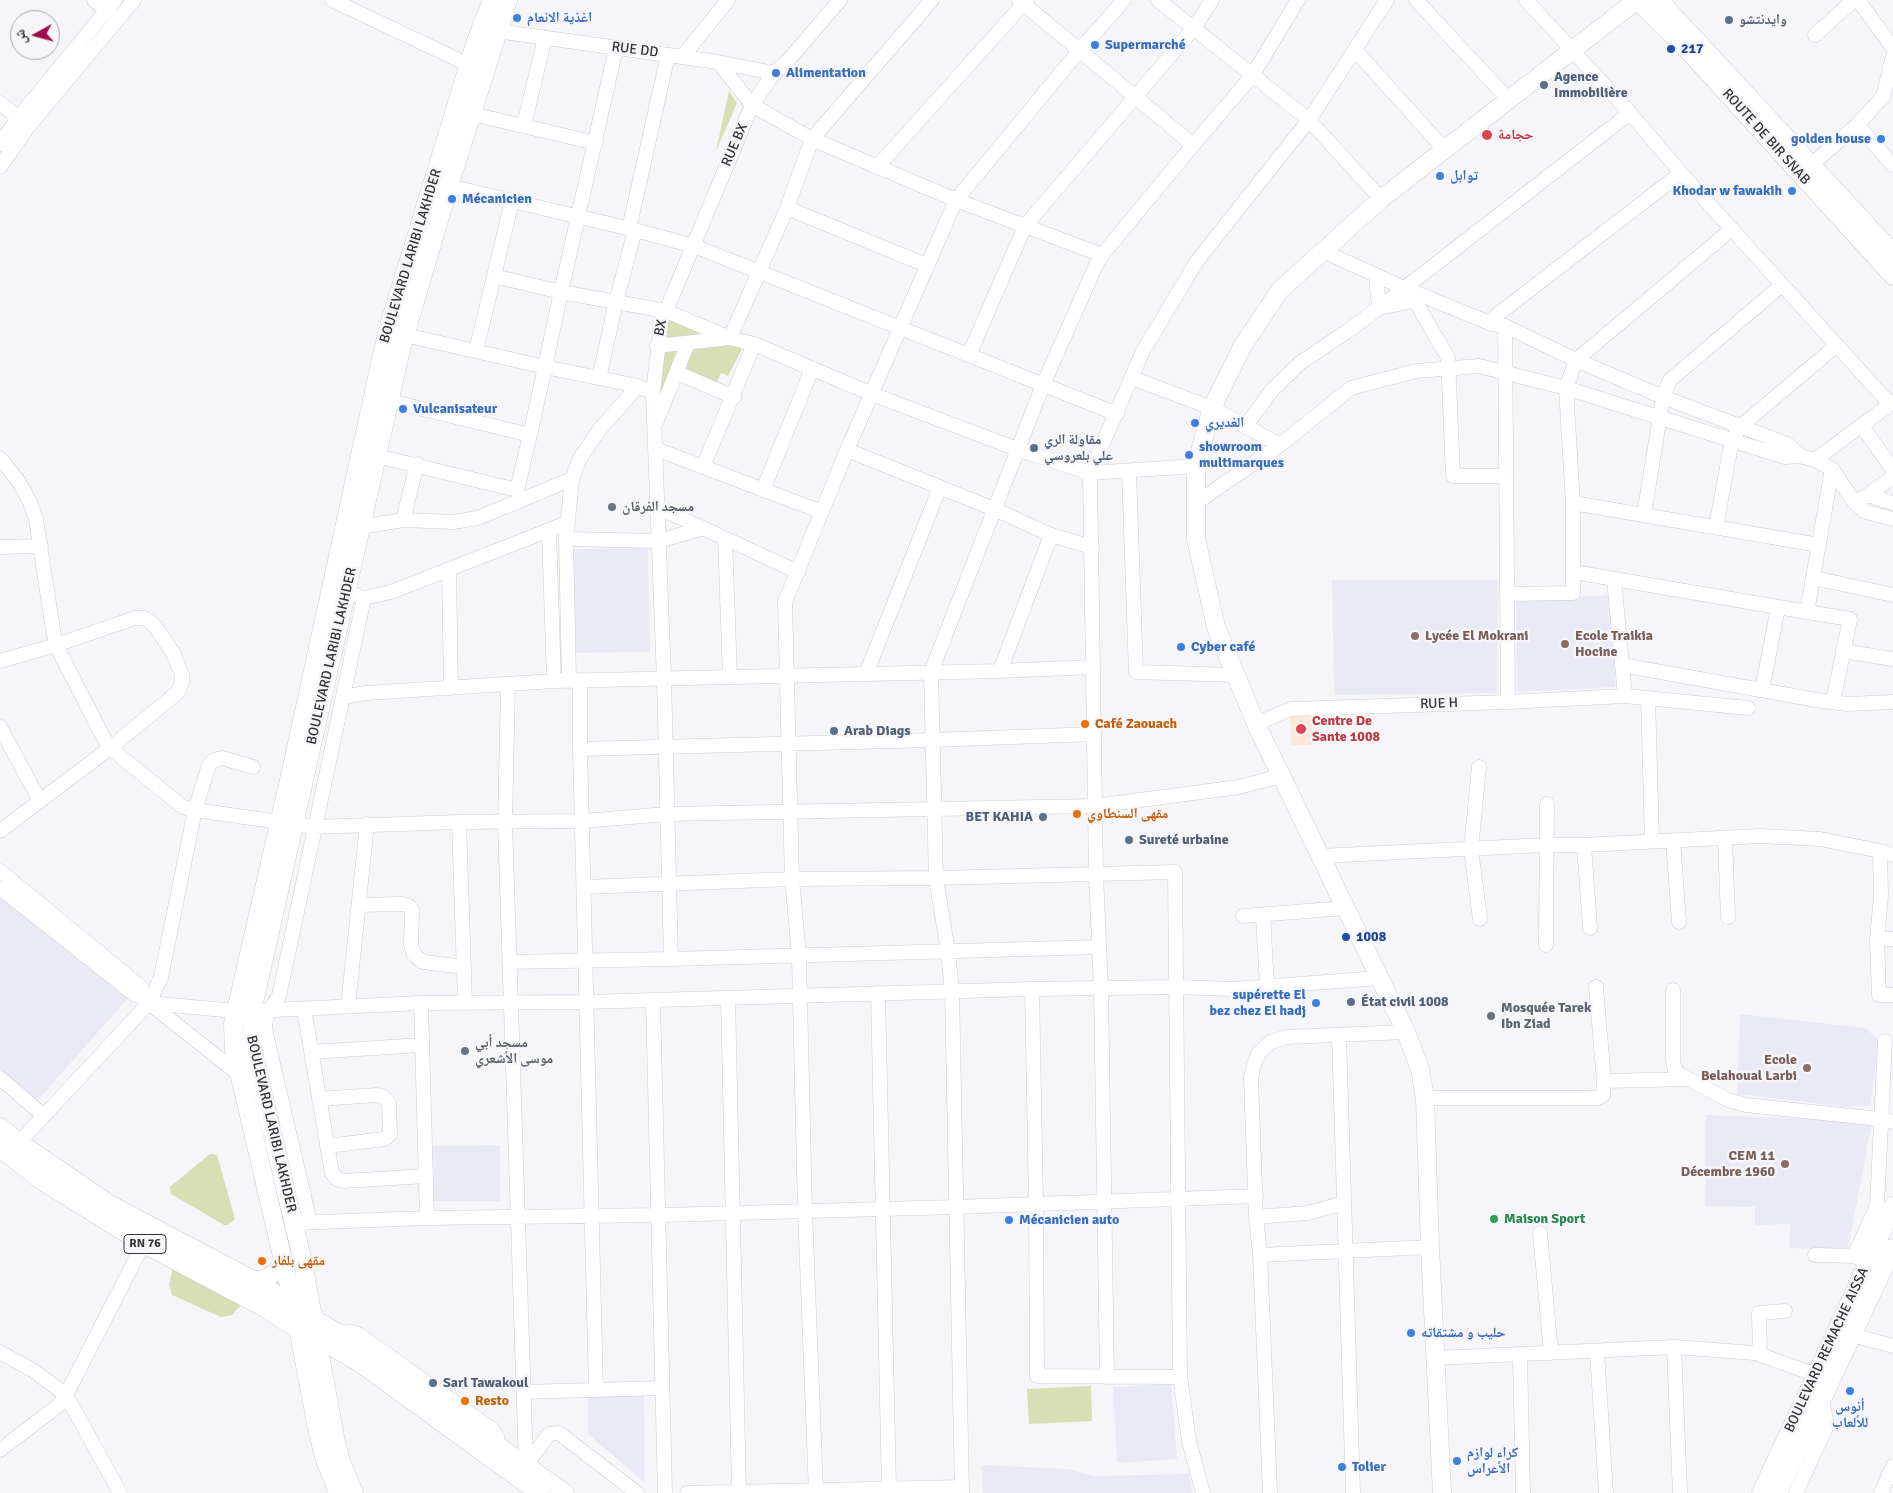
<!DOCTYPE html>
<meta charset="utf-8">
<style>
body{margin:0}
#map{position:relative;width:1893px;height:1493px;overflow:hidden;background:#f5f5fa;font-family:Signika,"Noto Naskh Arabic",sans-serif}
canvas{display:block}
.north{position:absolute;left:10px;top:10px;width:50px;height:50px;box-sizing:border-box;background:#f5f5fa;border:1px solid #a8a8ac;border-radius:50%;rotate:263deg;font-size:14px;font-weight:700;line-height:20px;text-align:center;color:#343436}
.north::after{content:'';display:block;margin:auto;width:18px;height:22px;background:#a20b4d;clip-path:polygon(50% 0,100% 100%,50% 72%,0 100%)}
</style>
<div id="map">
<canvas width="1893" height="1493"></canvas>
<div class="north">ش</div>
</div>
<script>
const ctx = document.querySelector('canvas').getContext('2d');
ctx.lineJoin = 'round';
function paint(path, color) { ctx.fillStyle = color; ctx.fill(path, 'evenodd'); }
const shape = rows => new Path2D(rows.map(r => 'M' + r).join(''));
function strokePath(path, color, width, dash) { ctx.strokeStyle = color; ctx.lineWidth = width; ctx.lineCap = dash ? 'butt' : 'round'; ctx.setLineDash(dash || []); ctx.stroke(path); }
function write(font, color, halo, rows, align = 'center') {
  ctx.font = font + ' Signika,"Noto Naskh Arabic",sans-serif'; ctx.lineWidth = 5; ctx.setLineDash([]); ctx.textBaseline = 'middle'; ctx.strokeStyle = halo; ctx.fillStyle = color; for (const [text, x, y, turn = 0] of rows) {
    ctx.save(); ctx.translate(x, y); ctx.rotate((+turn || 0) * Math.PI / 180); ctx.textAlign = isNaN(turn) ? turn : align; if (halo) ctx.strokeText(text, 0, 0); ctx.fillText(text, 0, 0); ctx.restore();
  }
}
const built = shape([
 [648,548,650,652,568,653,567,549],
 [1332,580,1498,580,1497,693,1334,695],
 [1613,595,1615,687,1517,692,1516,600],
 [0,891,130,996,37,1101,0,1069],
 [1740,1014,1865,1028,1880,1041,1870,1105,1848,1107,1737,1094],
 [1706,1115,1872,1121,1848,1250,1789,1248,1790,1224,1755,1225,1755,1207,1705,1206],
 [500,1145,500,1201,434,1201,433,1146],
 [1171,1384,1177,1459,1117,1463,1113,1387],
 [588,1395,644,1395,645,1483,588,1434],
 [981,1465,1068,1469,1094,1476,1189,1474,1192,1493,983,1493]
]);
const medical = shape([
 [1290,713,1312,713,1312,745,1291,745]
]);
const green = shape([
 [729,91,737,103,716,151],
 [666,315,714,334,663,341],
 [729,345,742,349,728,376,721,373,717,383,682,368,689,347],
 [658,348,679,349,659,401],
 [210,1154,217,1155,235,1219,228,1225,224,1225,171,1194,170,1187],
 [173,1268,242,1304,232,1315,221,1317,172,1295,169,1285],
 [1091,1386,1092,1421,1029,1424,1027,1389]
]);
const minor = shape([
 [94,0,113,16],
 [332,0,469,65],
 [1019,0,1193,145],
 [1158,0,1309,120,1381,199],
 [1416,0,1509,100],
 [1526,0,1630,113,1681,173,1890,404],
 [1858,0,1893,48],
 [497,31,718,62,752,105,812,139,956,200,1102,255],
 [1815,35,1854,0],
 [616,48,561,292,666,311,730,338,754,344,872,394,1017,449,1090,473,1196,466],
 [1355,50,1445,150],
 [683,56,728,0],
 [718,62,774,73],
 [0,103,24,123],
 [472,114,596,143],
 [524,125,545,38],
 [1857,125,1893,165],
 [0,144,18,118,115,0],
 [1811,165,1857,125,1883,97,1893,56],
 [0,167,28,127,134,0],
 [877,167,1027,0],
 [449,186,635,230,694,246,1117,414],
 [787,208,926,265],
 [629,229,668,55],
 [1323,251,1404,288,1492,324,1505,326,1576,360,1663,397,1787,444,1800,456],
 [1376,276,1379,308,1413,301],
 [1404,288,1418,306,1448,358,1453,476,1506,476],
 [1488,322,1681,173],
 [1505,326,1508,702],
 [405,335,545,367,561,292,494,276],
 [657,346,730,338,787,208,812,139,932,0],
 [476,351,512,201],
 [969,355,1025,226,1194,28,1212,0],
 [677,373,734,397],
 [599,378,616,302,635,230],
 [1132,378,1212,408,1280,445],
 [390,401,530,435,545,367,638,386,653,393],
 [656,423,688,343],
 [1862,426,1893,470],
 [1245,427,1272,390,1300,363,1346,332,1379,308,1630,113],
 [656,449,822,512],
 [847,450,994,509,1051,535,1092,547],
 [377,456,517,490,530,435],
 [0,458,19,482,30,502,36,519,53,630,56,645,100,731,110,748,173,799,183,807,195,810,314,827,459,822,583,821,667,814,1095,806,1239,787,1281,776],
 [1815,460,1893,402],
 [703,467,754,344],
 [1129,471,1136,672,1236,675],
 [763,490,812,369],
 [1868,495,1893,477],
 [1196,503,1280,445,1351,388,1416,371,1479,366,1566,388,1785,457,1800,456,1815,460,1832,469,1854,502],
 [1573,503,1819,545],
 [1893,503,1868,495,1854,502,1866,512,1893,519],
 [657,507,798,572],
 [1644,515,1663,397,1670,380,1782,285],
 [403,520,417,464],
 [361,527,403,520,453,522,478,518,572,479],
 [1716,527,1732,440,1741,426,1837,345],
 [549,531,554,681],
 [725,538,730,677],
 [566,539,659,541,703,528],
 [0,547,41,546],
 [449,570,451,688],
 [1574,572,1807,612,1832,469],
 [1814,578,1893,595],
 [1614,579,1625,696],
 [1508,594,1573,593,1573,503,1566,388,1576,360,1732,229],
 [364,598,391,592,567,523],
 [1807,612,1850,619,1833,702],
 [1843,651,1893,659],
 [0,661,56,645,135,618,145,618,155,626,173,653,182,675,182,683,177,693,110,748,0,831],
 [1622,665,1822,701,1848,704,1893,702],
 [1000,671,1093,667],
 [866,674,940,487],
 [569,680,566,539,572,479,580,458,600,429,638,386],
 [580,680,580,749,596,1389],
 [508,685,505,823,526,1465],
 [1762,690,1778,608],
 [343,697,366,693,554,681,1000,671,1051,535],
 [1648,698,1652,841],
 [1256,724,1291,709,1508,702,1625,696,1748,708],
 [0,727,40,801],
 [580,749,933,740,1094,734],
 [1479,767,1471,849,1480,919],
 [459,822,465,1003],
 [1725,838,1728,917],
 [1673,840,1679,922],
 [1584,845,1590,928],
 [1880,851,1881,895,1877,939,1879,995,1893,995],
 [1320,856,1546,845,1584,845,1760,836,1820,839,1880,851,1893,855],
 [0,871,141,987,142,996,149,1003,240,1075],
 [584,887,792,879,936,878,1175,872,1180,1377,1189,1441,1203,1493],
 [0,888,135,995,142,996],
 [359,905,402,904,409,906,412,910,411,945,414,955,423,962,464,967],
 [1263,915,1267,986],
 [1243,916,1345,908],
 [1877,939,1893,939],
 [1546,945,1547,804],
 [671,959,1099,947],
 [509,962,671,959,664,678,653,393,662,315,666,311,752,105,774,73,786,63,840,0],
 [1596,987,1604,1081,1689,1079],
 [1032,989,1036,1203,1037,1376,1180,1377],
 [1673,990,1673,1060,1675,1070,1683,1076,1728,1100,1746,1105,1880,1119,1893,1122],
 [878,993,889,1489],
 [728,998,739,1492],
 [653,1000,665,1493],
 [149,1003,235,1011],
 [421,1003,427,1218],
 [348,1006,367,824],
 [304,1009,332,1173,337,1179,344,1181,426,1176],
 [252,1011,421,1003,586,1002,1032,989,1176,987,1234,989,1379,978],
 [1339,1035,1353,1493],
 [311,1052,422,1045],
 [0,1078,44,1116],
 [1425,1098,1598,1098,1603,1095,1604,1081],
 [319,1099,377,1095,384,1097,389,1103,390,1134,387,1137,384,1139,327,1146],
 [12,1150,149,1003,161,977,195,810,209,765,214,760,222,758,253,767],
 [1256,1217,1308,1213,1344,1203],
 [310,1222,266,1034,265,1023,269,1011,279,996,364,598,347,592],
 [294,1223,427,1218,663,1215,956,1207,1256,1196],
 [1540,1233,1551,1353],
 [1260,1255,1430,1247],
 [1815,1255,1854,1256,1861,1259],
 [1854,1256,1877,1206,1885,1041],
 [338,1333,351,1332,358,1334,492,1429,497,1436,498,1445],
 [1852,1335,1893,1346],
 [1674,1347,1680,1493],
 [1597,1351,1606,1493],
 [0,1352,34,1371,66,1395,148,1235],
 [1520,1355,1523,1493],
 [1760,1355,1759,1313,1785,1311],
 [1434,1358,1674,1347,1755,1353,1825,1378],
 [1107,1377,1101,989,1096,874,1090,473,1143,351,1197,261,1309,120,1387,0],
 [524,1392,662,1388],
 [0,1450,59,1405,66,1395,120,1493],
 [526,1465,549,1434,559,1433,637,1493],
 [816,1491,805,1211,799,956,792,879,785,602,847,450,956,200,1079,51,1124,0],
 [687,1493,962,1487],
 [962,1493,952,991,948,952,936,878,931,672,1043,385,1096,265,1102,255,1193,145,1252,76,1298,0],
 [1270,1493,1260,1255,1256,1217,1251,1078,1254,1064,1259,1053,1265,1047,1271,1042,1286,1037,1406,1032],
 [1796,1493,1827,1425,1822,1400],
 [1881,1493,1893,1466]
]);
const major = shape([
 [1637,0,1683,45,1893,276],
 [1659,0,1893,253],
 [251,1280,261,1280,269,1277,279,1269,283,1261],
 [307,1315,338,1333,565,1493],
 [310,1334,360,1363,539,1493],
 [338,1493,324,1457,317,1428,294,1307,234,1051,233,1024,290,776,382,355,391,319,476,41,492,0],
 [354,1493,341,1462,335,1437,302,1258,252,1050,251,1016,401,349,449,186,508,0],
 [1442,1493,1430,1247,1425,1098,1420,1069,1406,1032,1256,724,1216,627,1196,539,1196,466,1212,408,1242,347,1280,290,1381,199,1637,0],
 [1761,1493,1868,1263,1893,1206],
 [1778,1493,1893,1248]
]);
const highway = shape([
 [0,1128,18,1143,109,1205,251,1280,294,1307],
 [0,1147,44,1181,144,1243,265,1307,298,1328]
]);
const markers = [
 [517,18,5,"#3f7fe0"],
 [1729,20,5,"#5c6f8a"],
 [1095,45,5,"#3f7fe0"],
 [1671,49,5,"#1a4fb4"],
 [776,73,5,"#3f7fe0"],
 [1544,85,5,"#5c6f8a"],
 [1487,135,6,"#e0444e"],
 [1881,139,5,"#3f7fe0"],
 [1440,176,5,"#3f7fe0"],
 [1792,191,5,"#3f7fe0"],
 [452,199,5,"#3f7fe0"],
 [403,409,5,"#3f7fe0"],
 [1195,423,5,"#3f7fe0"],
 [1034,448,5,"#5c6f8a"],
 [1189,455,5,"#3f7fe0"],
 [612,507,5,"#6b7280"],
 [1415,636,5,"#8d6e63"],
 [1565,644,5,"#8d6e63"],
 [1181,647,5,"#3f7fe0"],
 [1085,724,5,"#e8710a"],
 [1301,729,6,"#e0444e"],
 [834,731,5,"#5c6f8a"],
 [1077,814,5,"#e8710a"],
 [1043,817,5,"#5c6f8a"],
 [1129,840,5,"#5c6f8a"],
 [1346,937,5,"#1a4fb4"],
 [1351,1002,5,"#5c6f8a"],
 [1316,1003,5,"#3f7fe0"],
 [1491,1016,5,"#6b7280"],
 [465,1051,5,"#6b7280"],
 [1807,1068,5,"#8d6e63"],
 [1785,1164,5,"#8d6e63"],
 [1494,1219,5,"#2e9e5b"],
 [1009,1220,5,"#3f7fe0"],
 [262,1261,5,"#e8710a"],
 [1411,1333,5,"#3f7fe0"],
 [433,1383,5,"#5c6f8a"],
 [1850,1391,5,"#3f7fe0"],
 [465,1401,5,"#e8710a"],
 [1457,1461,5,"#3f7fe0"],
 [1342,1467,5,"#3f7fe0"]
];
const shields = [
 [145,1244,42]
];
const shieldNames = [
 ["RN 76",145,1244]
];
const shopNames = [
 ["اغذية الانعام",527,18],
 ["Supermarché",1105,45],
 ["Alimentation",786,73],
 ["golden house",1871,139,"right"],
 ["توابل",1450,176],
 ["Khodar w fawakih",1782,191,"right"],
 ["Mécanicien",462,199],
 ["Vulcanisateur",413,409],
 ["الغديري",1205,423],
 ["showroom",1199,447],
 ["multimarques",1199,463],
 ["Cyber café",1191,647],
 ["supérette El",1306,995,"right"],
 ["bez chez El hadj",1306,1011,"right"],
 ["Mécanicien auto",1019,1220],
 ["حليب و مشتقاته",1421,1333],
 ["أنوس",1850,1407,"center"],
 ["للألعاب",1850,1423,"center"],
 ["كراء لوازم",1467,1453],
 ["الأعراس",1467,1469],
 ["Tolier",1352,1467]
];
const serviceNames = [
 ["وايدنتشو",1739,20],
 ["Agence",1554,77],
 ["Immobilière",1554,93],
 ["مقاولة الري",1044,440],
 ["علي بلعروسي",1044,456],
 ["Arab Diags",844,731],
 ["BET KAHIA",1033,817,"right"],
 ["Sureté urbaine",1139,840],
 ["État civil 1008",1361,1002],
 ["Sarl Tawakoul",443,1383]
];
const transitNames = [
 ["217",1681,49],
 ["1008",1356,937]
];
const streetNames = [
 ["RUE DD",635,50,7],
 ["ROUTE DE BIR SNAB",1766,137,48],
 ["RUE BX",735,145,-67],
 ["BOULEVARD LARIBI LAKHDER",411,256,-73],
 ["BX",661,328,-78],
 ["BOULEVARD LARIBI LAKHDER",332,656,-77],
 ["RUE H",1439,704,-2],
 ["BOULEVARD LARIBI LAKHDER",271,1124,77],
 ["BOULEVARD REMACHE AISSA",1827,1350,-65]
];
const healthNames = [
 ["حجامة",1498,135],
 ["Centre De",1312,721],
 ["Sante 1008",1312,737]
];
const worshipNames = [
 ["مسجد الفرقان",622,507],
 ["Mosquée Tarek",1501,1008],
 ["Ibn Ziad",1501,1024],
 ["مسجد أبي",475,1043],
 ["موسى الأشعري",475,1059]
];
const educationNames = [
 ["Lycée El Mokrani",1425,636],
 ["Ecole Traikia",1575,636],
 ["Hocine",1575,652],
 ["Ecole",1797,1060,"right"],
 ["Belahoual Larbi",1797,1076,"right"],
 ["CEM 11",1775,1156,"right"],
 ["Décembre 1960",1775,1172,"right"]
];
const foodNames = [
 ["Café Zaouach",1095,724],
 ["مقهى السنطاوي",1087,814],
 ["مقهى بلفار",272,1261],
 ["Resto",475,1401]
];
const leisureNames = [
 ["Maison Sport",1504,1219]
];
paint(built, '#eaeaf6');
paint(medical, '#fbe8d7');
paint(green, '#d8dfb4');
strokePath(minor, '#ccccd1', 15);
strokePath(major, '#ccccd1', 19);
strokePath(highway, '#ccccd1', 21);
strokePath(minor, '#fff', 14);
strokePath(major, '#fff', 18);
strokePath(highway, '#fff', 20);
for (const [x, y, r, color] of markers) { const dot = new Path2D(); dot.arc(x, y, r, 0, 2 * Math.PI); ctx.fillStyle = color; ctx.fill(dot); strokePath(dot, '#f5f5fa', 2); }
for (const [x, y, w] of shields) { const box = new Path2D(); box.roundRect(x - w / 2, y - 9.5, w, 19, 4); ctx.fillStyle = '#f5f5fa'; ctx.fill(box); strokePath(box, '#343436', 1); }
write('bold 12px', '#343436', null, shieldNames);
write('bold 14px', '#366cbe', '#f5f5fa', shopNames, 'left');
write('bold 14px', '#4e5e75', '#f5f5fa', serviceNames, 'left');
write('bold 14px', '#164399', '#f5f5fa', transitNames, 'left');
write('14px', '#343436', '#f5f5fa', streetNames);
write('bold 14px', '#be3a42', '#f5f5fa', healthNames, 'left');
write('bold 14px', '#5b616d', '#f5f5fa', worshipNames, 'left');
write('bold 14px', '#785e54', '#f5f5fa', educationNames, 'left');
write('bold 14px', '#c56008', '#f5f5fa', foodNames, 'left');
write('bold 14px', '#27864d', '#f5f5fa', leisureNames, 'left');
</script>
